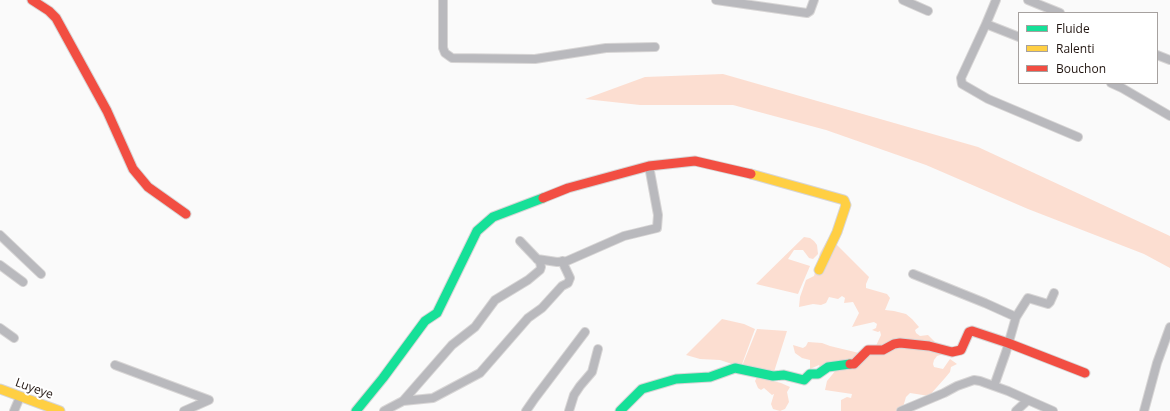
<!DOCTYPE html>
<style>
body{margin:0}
#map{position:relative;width:1170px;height:411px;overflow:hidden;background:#fafafa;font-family:"Open Sans",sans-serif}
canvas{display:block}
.legend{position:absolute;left:1018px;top:12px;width:140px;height:72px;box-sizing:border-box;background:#fff;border:1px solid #a6a19f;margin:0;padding:5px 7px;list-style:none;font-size:12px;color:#211510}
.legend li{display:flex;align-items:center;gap:8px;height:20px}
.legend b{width:20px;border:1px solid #a6a19f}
</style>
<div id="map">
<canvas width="1170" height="411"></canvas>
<ul class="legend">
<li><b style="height:5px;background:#16e098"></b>Fluide</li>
<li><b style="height:5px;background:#ffcf43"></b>Ralenti</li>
<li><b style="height:5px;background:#f24e42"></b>Bouchon</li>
</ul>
</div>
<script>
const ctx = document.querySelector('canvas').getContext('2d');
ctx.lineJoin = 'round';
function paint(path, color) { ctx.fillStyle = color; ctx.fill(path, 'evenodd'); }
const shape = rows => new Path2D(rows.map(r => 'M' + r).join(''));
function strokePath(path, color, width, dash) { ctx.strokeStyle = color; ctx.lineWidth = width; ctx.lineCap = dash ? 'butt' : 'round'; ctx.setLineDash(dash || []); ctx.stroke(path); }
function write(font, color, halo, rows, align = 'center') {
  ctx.font = font + ' "Open Sans",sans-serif'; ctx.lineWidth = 4; ctx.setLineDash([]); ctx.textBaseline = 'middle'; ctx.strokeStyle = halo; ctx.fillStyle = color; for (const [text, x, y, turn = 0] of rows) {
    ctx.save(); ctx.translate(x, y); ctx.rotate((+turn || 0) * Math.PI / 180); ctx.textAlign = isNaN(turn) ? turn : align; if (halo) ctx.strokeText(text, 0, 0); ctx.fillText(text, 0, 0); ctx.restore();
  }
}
const green = shape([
 [723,74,978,147,1170,236,1170,268,1144,254,1028,209,926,165,826,130,733,105,640,105,585,99,645,77],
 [804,237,810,238,814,241,817,245,818,254,813,259,809,258,803,250,794,250,788,259,810,266,798,294,756,284],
 [829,237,869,277,866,284,866,288,887,294,890,298,885,310,894,311,906,314,912,319,919,327,915,330,916,333,920,336,928,335,946,353,937,356,934,360,933,364,934,367,943,369,950,359,957,364,951,367,950,372,945,378,929,396,910,393,906,397,903,407,913,409,912,411,841,411,841,400,847,397,851,398,852,394,825,390,827,381,836,370,821,369,819,365,810,369,810,360,802,358,795,353,793,345,803,348,806,346,808,342,822,343,830,346,859,353,874,350,881,335,880,331,878,332,872,330,876,328,877,324,874,322,852,327,859,313,853,302,844,303,845,298,842,296,838,299,829,297,826,303,821,305,813,304,799,307,800,297,806,280,814,276,820,253],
 [722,319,744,324,755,329,741,367,720,360,700,359,686,355],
 [757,329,787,331,773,375,742,366],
 [757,377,781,383,790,387,787,392,789,402,785,409,780,411,773,409,771,404,774,394,772,395,764,388,761,390,758,388,755,381]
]);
const street = shape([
 [443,0,443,48,445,53,452,58,535,59,606,48,655,47],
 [716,0,807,13,810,11,814,0],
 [903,0,928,11],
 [996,0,986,24,1019,37],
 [1028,0,1060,13],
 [986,24,961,78,962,84,988,99,1078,137],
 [1157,55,1170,60],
 [1111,83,1122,88,1170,116],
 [0,235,41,274],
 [537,259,557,262,567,261,624,236,657,228,658,215,649,166],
 [0,265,23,282],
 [913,274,985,303,1016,317],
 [0,328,14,338],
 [115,365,209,400,184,411],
 [994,386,1006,352,1016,317,1028,298,1048,304,1050,302,1054,293],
 [403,401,433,398,480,373,528,318,542,308,562,286,568,283,570,278,562,261],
 [14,411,20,397],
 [384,411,403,401,452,345,475,327,495,300,528,280,540,270,541,267,540,262,520,241],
 [526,411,535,398,585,332],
 [569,411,574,395,580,386,592,372,598,349],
 [901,411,944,393,957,386,974,380,980,381,1008,391,1028,400],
 [1016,411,1028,400,1053,411],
 [1144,411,1157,363,1170,327]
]);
const fast = shape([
 [356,411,383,378,425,321,437,313,477,231,493,217,543,198],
 [620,411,642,389,676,379,710,377,735,368,773,376,784,375,804,380,810,374,818,374,828,367,850,364]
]);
const slow = shape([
 [751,174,844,200,846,205,837,232,819,270],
 [0,389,60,411]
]);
const jam = shape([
 [32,0,49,11,56,18,107,111,133,169,148,187,186,214],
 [543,198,568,188,649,166,695,161,751,174],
 [850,364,854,364,868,350,883,350,894,344,900,343,929,346,952,352,961,350,969,332,972,331,1008,343,1085,373]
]);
const streetNames = [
 ["Luyeye",34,389,20]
];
paint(green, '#fcded1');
strokePath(street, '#d7d5d5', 10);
strokePath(fast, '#d7d5d5', 11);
strokePath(slow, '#d7d5d5', 11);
strokePath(jam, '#d7d5d5', 11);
strokePath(street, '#b9b9bd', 8);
strokePath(fast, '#16e098', 9);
strokePath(slow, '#ffcf43', 9);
strokePath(jam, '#f24e42', 9);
write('12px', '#211510', '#fff', streetNames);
</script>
